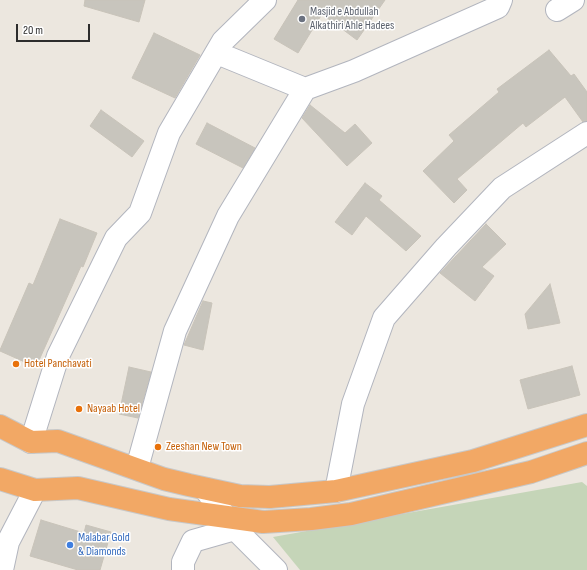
<!DOCTYPE html>
<style>
body{margin:0}
#map{position:relative;width:587px;height:570px;overflow:hidden;background:#ece7df;font-family:"Sofia Sans Condensed",sans-serif}
canvas{display:block}
.scale{position:absolute;left:16px;top:24px;width:74px;height:18px;box-sizing:border-box;border:2px solid #2c2c2c;border-top:0;padding-left:5px;font-size:12px;line-height:14px;white-space:nowrap;color:#2c2c2c;-webkit-text-stroke:3px #fff;paint-order:stroke}
</style>
<div id="map">
<canvas width="587" height="570"></canvas>
<div class="scale">20 m</div>
</div>
<script>
const ctx = document.querySelector('canvas').getContext('2d');
ctx.lineJoin = 'round';
function paint(path, color) { ctx.fillStyle = color; ctx.fill(path, 'evenodd'); }
const shape = rows => new Path2D(rows.map(r => 'M' + r).join(''));
function strokePath(path, color, width, dash) { ctx.strokeStyle = color; ctx.lineWidth = width; ctx.lineCap = dash ? 'butt' : 'round'; ctx.setLineDash(dash || []); ctx.stroke(path); }
function write(font, color, halo, rows, align = 'center') {
  ctx.font = font + ' "Sofia Sans Condensed",sans-serif'; ctx.lineWidth = 3; ctx.setLineDash([]); ctx.textBaseline = 'middle'; ctx.strokeStyle = halo; ctx.fillStyle = color; for (const [text, x, y, turn = 0] of rows) {
    ctx.save(); ctx.translate(x, y); ctx.rotate((+turn || 0) * Math.PI / 180); ctx.textAlign = isNaN(turn) ? turn : align; if (halo) ctx.strokeText(text, 0, 0); ctx.fillText(text, 0, 0); ctx.restore();
  }
}
const cemetery = shape([
 [582,482,587,486,587,570,300,570,273,537]
]);
const building = shape([
 [85,0,145,0,139,22,84,6,85,0],
 [298,0,385,0,357,40,322,14,298,53,274,39,298,0],
 [154,33,200,55,175,98,132,78,154,33],
 [549,50,571,76,574,74,587,92,587,121,583,122,565,97,526,127,523,123,457,179,467,190,454,203,423,171,454,141,449,135,499,92,497,89,549,50],
 [310,105,345,133,355,124,372,143,347,166,302,118,310,105],
 [101,110,144,141,132,157,90,126,101,110],
 [207,123,255,148,243,168,196,144,207,123],
 [365,183,382,196,379,200,421,236,406,251,366,216,352,235,335,222,365,183],
 [60,219,97,233,83,267,81,266,36,367,0,351,0,350,29,283,33,285,60,219],
 [486,224,506,244,482,267,494,276,475,301,440,273,486,224],
 [550,284,560,323,528,329,525,314,550,284],
 [203,301,212,303,203,350,184,345,203,301],
 [572,366,580,395,528,409,520,380,572,366],
 [129,367,151,372,138,418,119,414,129,367],
 [41,520,84,533,86,525,111,532,100,570,78,570,30,556,41,520]
]);
const street = shape([
 [557,10,573,0],
 [217,53,305,89,354,71,498,7,501,0],
 [31,442,58,356,116,238,140,213,169,133,223,41,265,0],
 [137,468,175,331,228,216,305,89],
 [336,491,353,404,384,318,446,247,502,188,587,133],
 [2,570,8,542,35,490],
 [183,570,183,562,193,541,235,529]
]);
const secondary = shape([
 [205,489,235,529,276,570]
]);
const highway = shape([
 [0,426,31,442,58,441,164,479,189,485,240,496,270,497,336,491,473,461,587,425],
 [0,479,35,490,78,488,169,509,263,522,311,519,351,514,531,472,587,453]
]);
const markers = [
 [302,19,4,"#6b7280"],
 [16,364,4,"#e8710a"],
 [79,409,4,"#e8710a"],
 [158,447,4,"#e8710a"],
 [70,545,4,"#3f7fe0"]
];
const worshipNames = [
 ["Masjid e Abdullah",310,12],
 ["Alkathiri Ahle Hadees",310,26]
];
const foodNames = [
 ["Hotel Panchavati",24,364],
 ["Nayaab Hotel",87,409],
 ["Zeeshan New Town",166,447]
];
const shopNames = [
 ["Malabar Gold",78,538],
 ["& Diamonds",78,552]
];
paint(cemetery, '#c5d5b8');
paint(building, '#c8c5bd');
strokePath(building, '#c8c3b9', 1);
strokePath(street, '#b2b5be', 24);
strokePath(secondary, '#b2b5be', 24);
strokePath(highway, '#c8c8c8', 24);
strokePath(street, '#fff', 22);
strokePath(secondary, '#fff', 22);
strokePath(highway, '#f2a865', 22);
for (const [x, y, r, color] of markers) { const dot = new Path2D(); dot.arc(x, y, r, 0, 2 * Math.PI); ctx.fillStyle = color; ctx.fill(dot); strokePath(dot, '#fff', 1.5); }
write('12px', '#5b616d', '#fff', worshipNames, 'left');
write('12px', '#c56008', '#fff', foodNames, 'left');
write('12px', '#366cbe', '#fff', shopNames, 'left');
</script>
